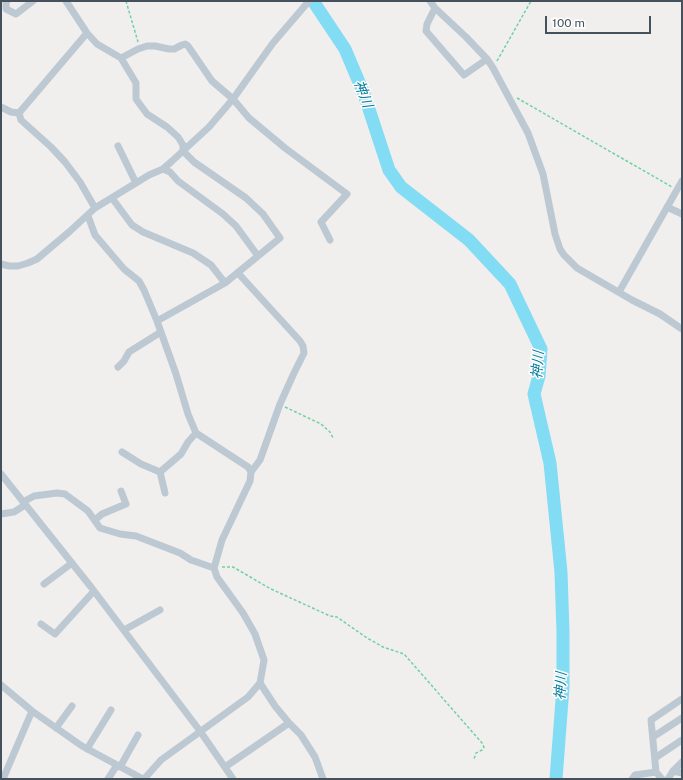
<!DOCTYPE html>
<meta charset="utf-8">
<style>
body{margin:0}
#map{position:relative;width:683px;height:780px;overflow:hidden;background:#f1eeee;font-family:"Public Sans",sans-serif}
canvas{display:block}
.frame{position:absolute;inset:0;border:2px solid #45525d;pointer-events:none}
.scale{position:absolute;left:545px;top:16px;width:106px;height:18px;box-sizing:border-box;border:2px solid #45525d;border-top:0;padding-left:5px;font-size:12px;line-height:14px;white-space:nowrap;color:#45525d;-webkit-text-stroke:3px #fff;paint-order:stroke}
</style>
<div id="map">
<canvas width="683" height="780"></canvas>
<div class="frame"></div>
<div class="scale">100 m</div>
</div>
<script>
const ctx = document.querySelector('canvas').getContext('2d');
ctx.lineJoin = 'round';
const shape = rows => new Path2D(rows.map(r => 'M' + r).join(''));
function strokePath(path, color, width, dash) { ctx.strokeStyle = color; ctx.lineWidth = width; ctx.lineCap = dash ? 'butt' : 'round'; ctx.setLineDash(dash || []); ctx.stroke(path); }
function write(font, color, halo, rows, align = 'center') {
  ctx.font = font + ' "Public Sans","Noto Sans JP",sans-serif'; ctx.lineWidth = 3; ctx.setLineDash([]); ctx.textBaseline = 'middle'; ctx.strokeStyle = halo; ctx.fillStyle = color; for (const [text, x, y, turn = 0] of rows) {
    ctx.save(); ctx.translate(x, y); ctx.rotate((+turn || 0) * Math.PI / 180); ctx.textAlign = isNaN(turn) ? turn : align; if (halo) ctx.strokeText(text, 0, 0); ctx.fillText(text, 0, 0); ctx.restore();
  }
}
const river = shape([
 [313,1,345,49,364,94,389,170,401,187,469,240,510,284,541,349,539,376,534,394,550,463,561,572,563,632,563,687,556,779]
]);
const path = shape([
 [126,1,138,42],
 [497,61,531,1],
 [517,98,672,187],
 [285,407,321,424,330,432,333,438],
 [222,567,233,567,271,589,330,616,337,617,367,638,383,647,404,654,482,743,484,747,482,750,476,753,474,759]
]);
const minor = shape([
 [7,1,6,3,6,9,16,14,33,1],
 [66,1,87,33,97,44,121,58,136,83,136,99,147,114,167,127,178,137,183,145,183,151,194,162,246,198,263,214,280,238,225,283,157,321],
 [430,1,435,8,466,37,487,59,493,68,528,133,543,174,555,234,560,249,564,255,577,268,632,300,660,314,682,329],
 [435,8,427,24,426,31,464,75,487,59],
 [87,33,19,113,21,120,51,147,65,162,80,182,95,208],
 [121,58,138,49,147,46,155,46,169,49,174,49,182,45,185,44,188,46,212,81,233,99,249,118,285,148,347,194,321,222,330,240],
 [1,107,11,112,19,113],
 [118,146,136,183],
 [163,169,170,172,178,181,223,214,236,226,258,256],
 [112,198,132,225,143,232,193,253,211,265,225,283],
 [667,207,682,214],
 [88,216,95,235,124,269,139,281,144,290,157,321,176,374,188,414,196,433,248,467,251,472,250,481,222,540,214,568,217,577,243,613,255,634,264,660,260,683,248,697,161,760,144,779],
 [1,264,9,266,18,266,28,263,37,259,69,232,95,208,149,175,163,169,171,162,209,127,233,99,273,43,309,1],
 [238,273,300,341,303,346,304,353,294,373,280,404,260,460,251,472],
 [619,292,682,181],
 [118,367,124,361,129,352,161,332],
 [122,452,141,464,160,472,181,454,188,442,196,433],
 [160,472,165,493],
 [1,474,91,587,200,731,233,779],
 [23,502,34,496,57,493,65,494,88,511,100,528,120,534,136,536,180,553,191,560,214,568],
 [1,514,14,512,25,505],
 [95,520,102,514,126,504,121,491],
 [44,584,72,563],
 [41,624,55,634,94,591],
 [124,630,160,610],
 [260,683,275,706,289,723,301,735,315,757,323,779],
 [1,685,32,711,82,746,143,779],
 [56,728,72,706],
 [653,737,682,718],
 [87,749,111,710],
 [655,758,682,740],
 [120,767,138,735],
 [225,767,289,723],
 [673,771,682,762],
 [3,779,32,711],
 [108,779,117,765],
 [632,779,635,775,656,772],
 [662,779,656,772,651,720,682,699],
 [668,779,673,771,682,773]
]);
const waterNames = [
 ["神川",363,94,69],
 ["神川",538,365,-86],
 ["神川",561,686,-87]
];
strokePath(river, '#82dcf3', 13);
strokePath(path, '#6ed3a0', 1.5, [3, 2]);
strokePath(minor, '#bdc9d2', 7);
write('italic 14px', '#037c9c', '#fff', waterNames);
</script>
